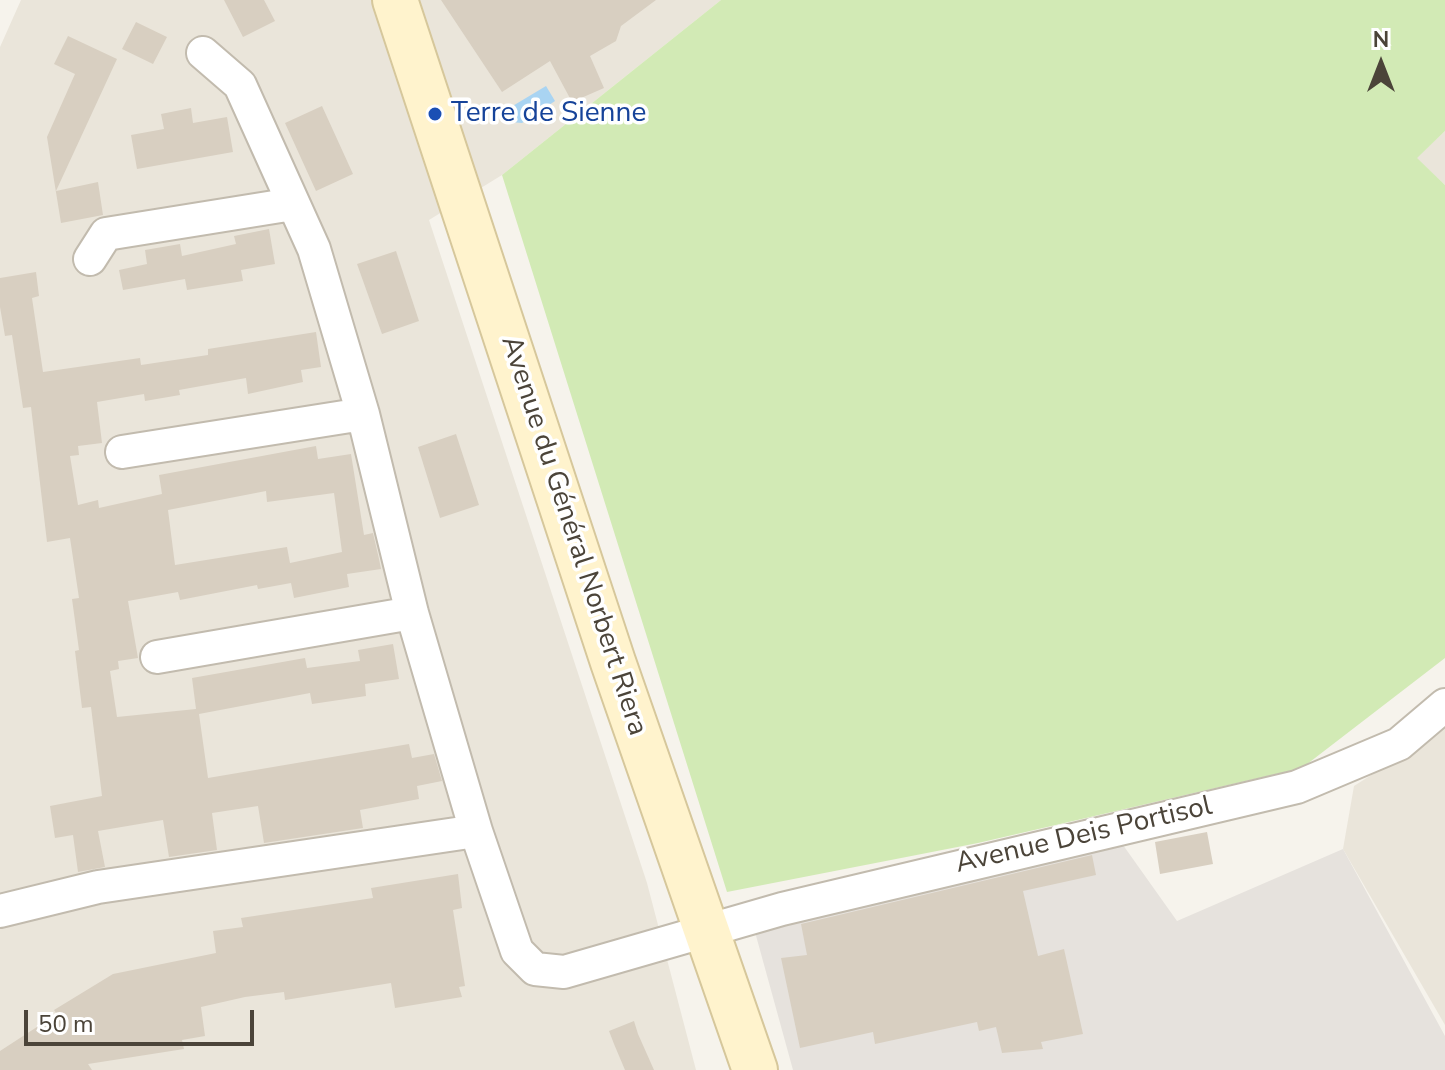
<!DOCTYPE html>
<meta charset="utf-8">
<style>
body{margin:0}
#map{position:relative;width:1445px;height:1070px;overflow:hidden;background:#f6f3ec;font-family:"Nunito Sans",sans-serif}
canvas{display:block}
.north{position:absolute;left:1341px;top:24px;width:80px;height:80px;-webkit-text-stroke:6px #fff;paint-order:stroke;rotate:0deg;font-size:22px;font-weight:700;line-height:32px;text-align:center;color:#4b4439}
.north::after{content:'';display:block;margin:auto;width:28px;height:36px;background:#4b4439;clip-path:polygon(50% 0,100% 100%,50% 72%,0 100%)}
.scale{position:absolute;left:24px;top:1010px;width:230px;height:36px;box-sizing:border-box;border:4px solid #4b4439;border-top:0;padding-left:10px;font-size:24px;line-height:28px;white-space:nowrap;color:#4b4439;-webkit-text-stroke:6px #fff;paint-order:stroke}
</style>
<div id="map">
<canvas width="1445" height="1070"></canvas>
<div class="north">N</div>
<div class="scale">50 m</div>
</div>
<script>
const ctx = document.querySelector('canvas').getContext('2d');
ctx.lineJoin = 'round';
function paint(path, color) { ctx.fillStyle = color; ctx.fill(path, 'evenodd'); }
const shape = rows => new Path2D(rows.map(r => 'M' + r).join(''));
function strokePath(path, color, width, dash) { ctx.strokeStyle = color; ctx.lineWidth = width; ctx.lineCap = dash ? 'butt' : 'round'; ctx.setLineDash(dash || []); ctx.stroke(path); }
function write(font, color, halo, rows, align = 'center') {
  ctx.font = font + ' "Nunito Sans",sans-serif'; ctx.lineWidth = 7; ctx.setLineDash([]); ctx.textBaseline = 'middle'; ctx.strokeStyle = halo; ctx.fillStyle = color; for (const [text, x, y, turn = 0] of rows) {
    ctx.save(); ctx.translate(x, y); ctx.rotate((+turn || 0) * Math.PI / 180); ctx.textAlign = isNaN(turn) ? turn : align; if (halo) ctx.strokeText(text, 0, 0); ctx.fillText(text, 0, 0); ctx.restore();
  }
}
const residential = shape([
 [21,0,721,0,502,175,429,220,647,883,696,1070,0,1070,0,47],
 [1445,131,1445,185,1416,158],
 [1445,722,1445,1025,1343,849,1354,786,1406,753]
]);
const industrial = shape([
 [1123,845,1177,921,1343,849,1445,1036,1445,1070,793,1070,755,932]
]);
const green = shape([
 [721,0,1445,0,1445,131,1417,158,1445,185,1445,658,1302,768,978,843,727,892,502,175]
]);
const water = shape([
 [546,86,555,101,522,123,511,122,511,107]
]);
const building = shape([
 [224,0,264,0,275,21,243,37],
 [441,0,656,0,621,26,616,41,590,56,604,88,572,102,550,61,502,92],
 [136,22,167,37,153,64,122,49],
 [68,36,117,59,56,191,98,182,103,215,61,223,47,137,75,74,54,64],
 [322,106,353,174,316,191,285,123],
 [191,108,193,123,227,117,233,152,137,169,131,135,164,129,161,114],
 [269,229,275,264,241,270,243,281,187,290,185,279,123,290,119,270,147,264,145,250,180,244,182,256,236,244,234,236],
 [396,251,419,321,382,334,357,264],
 [36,272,39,296,32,298,43,372,140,358,141,365,208,355,208,349,316,332,321,367,301,370,303,382,248,394,246,378,179,390,180,395,145,401,144,394,97,402,102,443,78,446,79,455,70,456,78,505,98,500,99,508,162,494,159,475,316,446,318,459,351,454,364,535,373,533,379,559,381,569,347,574,349,587,294,598,291,583,258,589,257,585,180,600,178,592,128,601,138,658,118,661,119,669,110,671,117,717,196,709,192,678,305,658,307,668,360,661,358,650,393,644,399,679,365,684,366,696,312,704,310,693,199,714,208,778,409,744,412,758,434,754,442,781,417,786,419,799,360,810,363,828,264,843,258,806,212,813,217,850,169,857,163,820,98,831,105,867,78,872,73,835,55,838,50,806,102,796,91,707,82,708,75,651,79,650,72,599,79,598,70,538,47,542,31,407,23,408,12,335,5,336,0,307,0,278],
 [266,491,267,502,334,493,342,552,290,563,287,547,175,565,168,510],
 [456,434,479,505,440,518,418,447],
 [1207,832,1213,864,1160,874,1155,842],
 [1092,855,1096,875,1023,891,1038,956,1064,949,1083,1034,1041,1042,1043,1049,1002,1053,996,1027,979,1031,977,1022,875,1044,873,1032,800,1048,781,958,807,955,801,924],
 [458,874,462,908,453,910,465,986,459,987,462,997,395,1008,391,983,285,1000,284,992,245,997,201,1007,205,1036,182,1040,184,1049,88,1064,92,1070,0,1070,0,1051,57,1014,54,1010,113,974,216,953,213,931,243,927,241,918,373,898,371,888],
 [634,1021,638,1034,654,1070,625,1070,614,1044,609,1031]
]);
const street = shape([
 [203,53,240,85,314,249,363,414,412,613,476,831,517,951,535,969,564,972,782,909,1297,787,1399,744,1445,705],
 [90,259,106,234,293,204],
 [122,452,363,414],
 [157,657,412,613],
 [0,911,98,887,476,831]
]);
const secondary = shape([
 [395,0,613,662,755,1070]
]);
const markers = [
 [435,114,8,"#1a4fb4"]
];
const transitNames = [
 ["Terre de Sienne",451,114]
];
const streetNames = [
 ["Avenue du Général Norbert Riera",573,536,72],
 ["Avenue Deis Portisol",1084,836,-13]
];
paint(residential, '#eae5da');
paint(industrial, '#e6e2dd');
paint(green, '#d2eab5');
paint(water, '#a9d4f2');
paint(building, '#d8cfc1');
strokePath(street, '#c2bbae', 36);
strokePath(secondary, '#d6c79b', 48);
strokePath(street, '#fff', 32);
strokePath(secondary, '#fff3cd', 44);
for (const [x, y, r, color] of markers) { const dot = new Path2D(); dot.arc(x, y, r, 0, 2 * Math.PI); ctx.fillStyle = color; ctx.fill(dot); strokePath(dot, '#fff', 3); }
write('28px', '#164399', '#fff', transitNames, 'left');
write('28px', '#4b4439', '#fff', streetNames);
</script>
